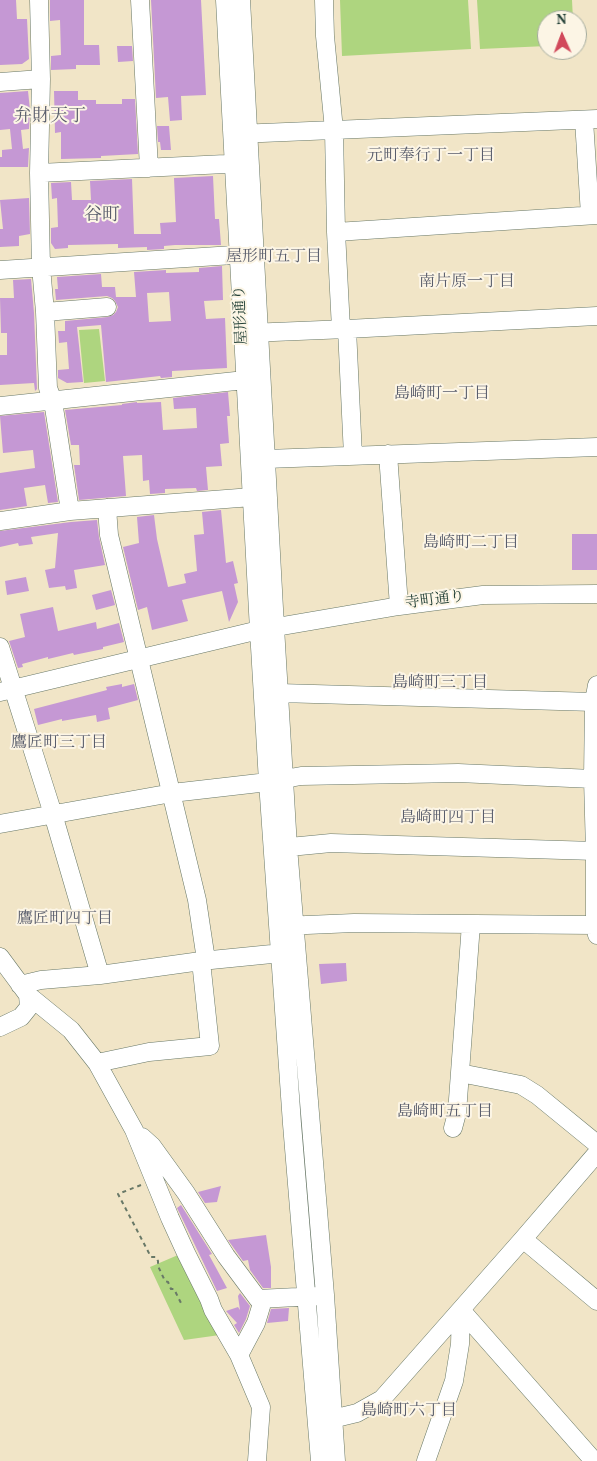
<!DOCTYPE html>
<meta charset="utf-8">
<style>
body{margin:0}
#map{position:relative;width:597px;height:1461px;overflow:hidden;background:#f1e5c7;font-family:Vollkorn,serif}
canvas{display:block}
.north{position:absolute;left:537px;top:10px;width:50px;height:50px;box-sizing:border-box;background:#fcf5e5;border:1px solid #a4ab9e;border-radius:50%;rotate:358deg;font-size:14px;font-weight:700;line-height:20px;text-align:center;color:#1f3d34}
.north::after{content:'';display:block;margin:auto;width:18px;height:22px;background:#d1495b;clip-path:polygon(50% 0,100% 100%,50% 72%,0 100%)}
</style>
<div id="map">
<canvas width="597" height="1461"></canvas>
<div class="north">N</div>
</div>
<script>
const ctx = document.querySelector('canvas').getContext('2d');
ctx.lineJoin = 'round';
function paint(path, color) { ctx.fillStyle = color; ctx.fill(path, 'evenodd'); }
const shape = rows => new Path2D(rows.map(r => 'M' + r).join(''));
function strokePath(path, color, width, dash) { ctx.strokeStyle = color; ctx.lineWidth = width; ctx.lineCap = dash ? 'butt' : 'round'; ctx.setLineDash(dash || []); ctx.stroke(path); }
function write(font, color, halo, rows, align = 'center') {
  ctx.font = font + ' Vollkorn,"Noto Serif JP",serif'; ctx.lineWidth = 4; ctx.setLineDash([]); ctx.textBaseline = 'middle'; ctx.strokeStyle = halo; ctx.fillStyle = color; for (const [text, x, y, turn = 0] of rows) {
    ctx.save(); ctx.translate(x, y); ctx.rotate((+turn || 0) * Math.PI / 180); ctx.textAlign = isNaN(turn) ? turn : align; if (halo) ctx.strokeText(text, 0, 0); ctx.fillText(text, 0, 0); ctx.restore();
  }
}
const green = shape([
 [340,0,468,0,471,49,342,56],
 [477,0,572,0,573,20,547,20,547,46,480,49],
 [99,329,105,381,84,383,79,330],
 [178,1255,227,1334,184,1340,150,1267]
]);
const building = shape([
 [0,0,16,0,17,19,27,19,29,59,22,64,0,65],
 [50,0,84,0,84,45,99,45,100,65,76,65,76,69,51,70,51,56,61,55,60,20,50,21],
 [151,0,201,0,206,95,181,96,182,120,170,121,168,97,156,98],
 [117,46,132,46,133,61,118,62],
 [28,91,30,110,29,129,21,130,23,149,29,148,28,167,0,167,0,157,2,157,2,150,12,149,10,129,0,130,0,93],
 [54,91,78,91,78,100,96,100,96,104,122,104,122,99,135,99,138,154,101,156,101,158,61,159,61,132,55,133],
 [157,126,169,126,171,150,161,150,160,142,158,142],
 [213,176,215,219,219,219,221,245,175,245,164,246,164,249,147,250,147,247,118,248,118,244,68,245,68,248,55,249,51,243,51,228,58,227,57,198,52,199,51,183,71,182,72,200,91,200,90,181,132,179,134,234,161,234,160,223,176,222,174,178],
 [29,198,30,234,19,236,19,246,0,247,0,229,3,229,0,200],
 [222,266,223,300,204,301,206,319,225,318,227,368,172,371,172,377,161,378,160,376,106,382,101,325,77,327,83,382,67,383,58,378,58,370,69,369,67,342,59,343,58,331,65,331,65,321,108,317,113,315,116,312,118,307,115,301,112,298,107,296,56,300,55,289,58,289,57,277,101,274,102,287,115,287,116,297,136,297,134,272,166,270,166,273,199,272,199,268],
 [169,292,171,321,149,322,147,293],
 [31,279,34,313,37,389,35,391,34,383,0,385,0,355,7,355,7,333,1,333,0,298,14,298,13,280],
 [228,392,230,416,227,416,229,443,220,444,222,466,206,467,208,490,197,491,196,488,165,489,165,493,150,494,149,480,143,481,142,455,123,456,126,496,79,500,74,465,80,465,79,445,71,445,65,410,122,405,122,404,137,402,137,403,161,402,163,430,197,428,196,408,174,409,173,398],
 [44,412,58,502,48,503,45,485,24,488,27,506,0,510,0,473,35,468,33,450,3,453,0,416],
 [221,510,226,563,233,561,238,583,234,584,238,602,229,622,222,591,182,600,188,621,152,630,147,607,138,610,123,547,139,543,137,517,154,515,157,539,168,587,186,583,184,574,197,571,194,535,204,534,202,512],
 [97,520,99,537,105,565,74,570,77,588,66,590,65,586,49,588,45,570,55,568,58,533,31,537,33,544,19,546,18,543,0,547,0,531,71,522],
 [572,534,597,534,597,570,572,570],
 [26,577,29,591,7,595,5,581],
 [111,590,115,605,96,610,92,595],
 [53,607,58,631,96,622,97,629,119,623,124,642,103,647,103,649,74,655,73,653,48,659,48,657,22,664,23,667,18,668,9,641,25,637,20,614],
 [122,684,122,687,134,684,138,700,108,708,110,719,97,722,96,715,62,721,62,719,38,725,34,709,107,690,106,687],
 [346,963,347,981,321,984,319,964],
 [221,1186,217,1202,205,1203,198,1192],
 [181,1205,212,1254,209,1255,227,1288,217,1291,180,1214,177,1208],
 [266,1235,271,1267,271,1288,263,1288,250,1270,248,1260,243,1261,228,1240],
 [240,1293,250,1306,246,1319,239,1333,234,1325,237,1323,226,1311,238,1307,240,1310,238,1296],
 [289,1308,288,1321,267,1323,271,1309]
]);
const path = shape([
 [141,1185,118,1194,151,1257,156,1257,158,1261,158,1266,165,1281,168,1282,171,1289,174,1289,181,1303]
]);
const minor = shape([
 [39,0,41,79,39,173,41,267,45,312,48,388,53,401,70,511],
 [140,0,149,168],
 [225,0,259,630,268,782,292,1124,320,1461],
 [241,0,275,627,288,847,325,1295,336,1461],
 [324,0,325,36,334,130,336,232,341,329],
 [0,82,41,79],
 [584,120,590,215],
 [238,134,597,119],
 [39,173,246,163],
 [336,232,597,215],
 [0,270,249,254],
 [45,312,107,307],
 [347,329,353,456],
 [249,333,347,329,597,316],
 [0,406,245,380],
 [388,454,399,606],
 [266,459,597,447],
 [107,508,109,535,197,900,206,960],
 [0,521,70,511,252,497],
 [0,647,53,814,100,975],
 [0,692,259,630,399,606,483,595,597,594],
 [279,693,594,702],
 [0,824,172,793,268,782,301,776,458,773,593,779],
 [279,848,331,843,595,851],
 [283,926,354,923,595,925],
 [597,935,595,925,595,851,593,779,594,702,597,685],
 [0,957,28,995,71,1030,97,1063,134,1130,170,1218,186,1253,209,1299,213,1310,239,1355,261,1407,257,1461],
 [20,985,41,980,100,975,201,961,292,952],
 [0,1027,21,1017,29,1007,28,995],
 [97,1063,149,1052,210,1046,201,961],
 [460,1073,521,1085,537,1095,597,1144],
 [453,1128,457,1113,471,924],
 [142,1137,152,1146,186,1193,226,1256,258,1299,317,1296],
 [523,1239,597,1301],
 [461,1310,594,1461],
 [239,1355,256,1323,263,1300],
 [321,1420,332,1419,357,1413,382,1399,523,1239,597,1153],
 [426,1461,454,1381,460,1344,461,1310]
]);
const streetNames = [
 ["屋形通り",242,315,-93],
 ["寺町通り",435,601,-7]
];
const neighbourhoodNames = [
 ["元町奉行丁一丁目",431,157],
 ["屋形町五丁目",274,258],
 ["南片原一丁目",467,283],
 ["島崎町一丁目",442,395],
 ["島崎町二丁目",471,544],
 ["島崎町三丁目",440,684],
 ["鷹匠町三丁目",59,744],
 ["島崎町四丁目",448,819],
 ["鷹匠町四丁目",65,920],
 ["島崎町五丁目",445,1113],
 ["島崎町六丁目",409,1412]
];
const quarterNames = [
 ["弁財天丁",50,118],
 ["谷町",102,217]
];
paint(green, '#aed57f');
paint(building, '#c598d4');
strokePath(minor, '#687867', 19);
strokePath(path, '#687867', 2, [4, 4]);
strokePath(minor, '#fff', 18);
write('15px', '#1f3d34', '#fcf5e5', streetNames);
write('16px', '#595d6c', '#fcf5e5', neighbourhoodNames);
write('18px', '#595d6c', '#fcf5e5', quarterNames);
</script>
